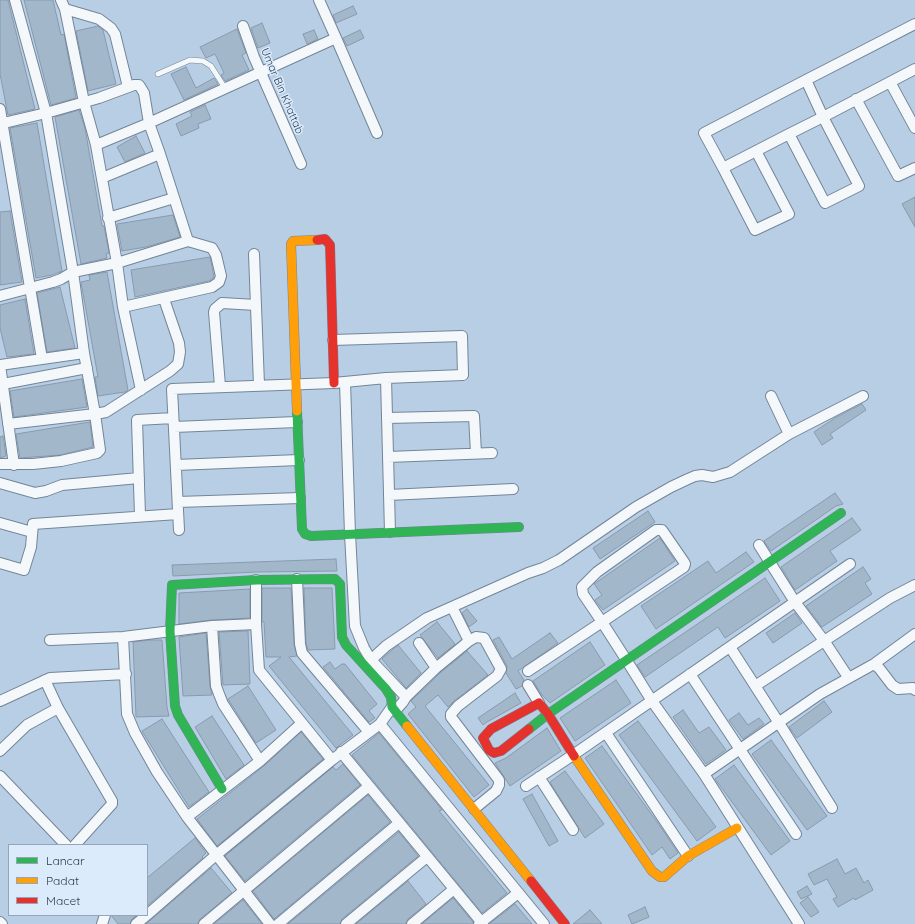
<!DOCTYPE html>
<style>
body{margin:0}
#map{position:relative;width:915px;height:924px;overflow:hidden;background:#b8cee5;font-family:Quicksand,sans-serif}
canvas{display:block}
.legend{position:absolute;left:8px;top:844px;width:140px;height:72px;box-sizing:border-box;background:#dcebfc;border:1px solid #94a5b8;margin:0;padding:5px 7px;list-style:none;font-size:12px;color:#283c51}
.legend li{display:flex;align-items:center;gap:8px;height:20px}
.legend b{width:20px;border:1px solid #94a5b8}
</style>
<div id="map">
<canvas width="915" height="924"></canvas>
<ul class="legend">
<li><b style="height:5px;background:#30b455"></b>Lancar</li>
<li><b style="height:5px;background:#ff9f0a"></b>Padat</li>
<li><b style="height:5px;background:#e5322d"></b>Macet</li>
</ul>
</div>
<script>
const ctx = document.querySelector('canvas').getContext('2d');
ctx.lineJoin = 'round';
function paint(path, color) { ctx.fillStyle = color; ctx.fill(path, 'evenodd'); }
const shape = rows => new Path2D(rows.map(r => 'M' + r).join(''));
function strokePath(path, color, width, dash) { ctx.strokeStyle = color; ctx.lineWidth = width; ctx.lineCap = dash ? 'butt' : 'round'; ctx.setLineDash(dash || []); ctx.stroke(path); }
function write(font, color, halo, rows, align = 'center') {
  ctx.font = font + ' Quicksand,sans-serif'; ctx.lineWidth = 3; ctx.setLineDash([]); ctx.textBaseline = 'middle'; ctx.strokeStyle = halo; ctx.fillStyle = color; for (const [text, x, y, turn = 0] of rows) {
    ctx.save(); ctx.translate(x, y); ctx.rotate((+turn || 0) * Math.PI / 180); ctx.textAlign = isNaN(turn) ? turn : align; if (halo) ctx.strokeText(text, 0, 0); ctx.fillText(text, 0, 0); ctx.restore();
  }
}
const building = shape([
 [0,0,8,0,35,109,8,115,0,74,0,0],
 [24,0,53,0,61,35,64,34,76,98,51,105,24,0],
 [353,6,357,14,336,23,333,15,353,6],
 [262,23,270,43,258,48,251,28,262,23],
 [98,26,103,30,116,84,88,91,76,31,98,26],
 [237,29,246,53,242,55,249,70,225,81,221,75,224,73,215,54,206,58,200,47,237,29],
 [314,30,318,39,307,44,303,34,314,30],
 [360,30,364,38,347,46,343,38,360,30],
 [186,67,196,88,214,78,218,84,184,100,171,74,186,67],
 [205,105,211,119,198,124,199,128,181,136,176,124,192,116,190,112,205,105],
 [79,110,85,128,102,226,104,226,109,253,106,254,107,258,81,264,55,117,79,110],
 [37,123,62,271,52,275,36,278,10,128,37,123],
 [136,136,145,153,125,162,117,147,136,136],
 [915,197,915,227,902,204,915,197],
 [10,211,22,282,0,285,0,212,10,211],
 [173,215,180,237,146,247,122,251,117,224,173,215],
 [210,257,214,277,209,281,135,297,131,270,210,257],
 [107,272,128,390,125,392,98,396,95,377,98,377,81,282,90,280,89,275,107,272],
 [60,287,75,348,47,352,37,293,60,287],
 [25,299,34,354,7,357,0,328,0,305,25,299],
 [82,379,87,407,14,417,10,391,82,379],
 [862,404,866,410,830,434,833,438,822,445,814,432,835,418,862,404],
 [90,422,93,447,60,455,20,458,16,434,90,422],
 [3,436,6,456,0,458,0,437,3,436],
 [835,493,843,504,836,506,771,551,764,541,835,493],
 [648,511,655,522,600,559,593,548,648,511],
 [852,518,861,530,830,551,837,561,795,590,781,567,852,518],
 [660,538,675,561,603,610,595,600,602,595,594,584,660,538],
 [746,552,754,562,656,629,641,606,708,561,716,573,746,552],
 [336,559,337,571,256,572,173,576,172,565,336,559],
 [863,567,871,579,865,583,872,594,822,627,806,606,863,567],
 [765,578,780,601,725,638,718,627,645,677,637,665,765,578],
 [262,588,291,588,294,644,297,656,289,657,353,735,336,748,269,666,281,657,266,657,264,622,262,622,262,588],
 [304,588,332,588,335,649,308,650,306,643,304,588],
 [250,589,250,618,211,620,179,624,179,593,250,589],
 [467,609,477,621,469,627,462,613,467,609],
 [795,613,802,623,773,643,766,633,795,613],
 [437,622,455,644,438,658,420,635,437,622],
 [248,631,250,684,223,685,219,632,248,631],
 [206,633,210,686,212,695,183,696,179,637,206,633],
 [550,633,558,643,518,671,524,680,522,686,516,689,506,673,507,666,493,640,499,637,512,659,550,633],
 [150,640,162,640,167,707,169,716,136,717,133,642,150,640],
 [590,642,605,665,550,703,542,695,533,681,590,642],
 [398,645,421,673,406,688,382,659,398,645],
 [467,651,488,675,454,701,448,707,438,695,425,706,489,785,474,797,408,714,416,707,411,701,440,673,467,651],
 [330,662,335,669,342,664,345,664,377,704,369,711,375,718,369,722,323,667,330,662],
 [616,680,631,703,575,741,560,718,616,680],
 [248,686,276,730,256,743,228,699,248,686],
 [515,693,521,703,487,722,483,725,478,718,515,693],
 [824,701,832,712,797,738,789,727,824,701],
 [683,710,699,733,709,727,726,750,706,764,673,717,683,710],
 [739,713,748,725,759,718,764,724,743,739,729,720,739,713],
 [212,716,244,765,226,779,195,727,212,716],
 [162,719,209,792,189,807,142,731,162,719],
 [638,721,716,827,697,841,619,735,638,721],
 [547,728,561,751,510,786,495,763,506,758,547,728],
 [301,732,323,759,217,846,197,819,264,766,301,732],
 [379,733,442,810,439,811,507,893,482,913,352,755,379,733],
 [771,740,827,816,807,830,752,754,771,740],
 [602,746,660,826,678,853,670,859,662,847,652,855,585,758,602,746],
 [343,764,360,785,245,881,225,856,333,767,336,770,343,764],
 [734,765,790,841,771,855,715,779,734,765],
 [565,771,604,824,585,838,550,782,565,771],
 [532,794,558,841,549,846,523,799,532,794],
 [368,795,390,822,274,919,253,891,368,795],
 [399,832,418,856,342,919,340,924,288,924,399,832],
 [195,838,206,853,202,857,203,858,147,906,147,878,195,838],
 [837,859,845,874,856,868,864,883,868,880,873,890,855,900,854,898,838,907,833,899,837,897,827,879,814,885,808,874,837,859],
 [211,868,232,893,200,919,198,924,146,924,211,868],
 [408,881,426,904,408,919,406,924,356,924,408,881],
 [807,886,812,894,801,899,797,892,807,886],
 [808,897,819,912,811,917,800,903,808,897],
 [453,898,473,922,473,924,422,924,453,898],
 [243,900,262,924,214,924,243,900],
 [515,904,532,924,489,924,515,904],
 [645,907,649,917,632,924,628,915,645,907],
 [590,910,602,924,573,924,590,910],
 [111,915,137,915,132,919,130,924,118,924,111,915]
]);
const lane = shape([
 [158,74,190,60,203,61,211,66,225,88]
]);
const street = shape([
 [61,0,65,9,84,102,96,145,117,263,123,307,141,390],
 [319,0,336,38],
 [65,9,99,19,111,28,115,34,128,87],
 [243,26,254,57,301,164],
 [806,80,915,24],
 [890,82,915,128],
 [856,99,898,176,915,168],
 [0,109,42,359],
 [0,124,46,113,99,98,134,85,139,85,141,88,144,93,149,123,160,154,188,241,212,248,216,255,221,276,219,282,212,287,123,307],
 [96,145,149,123,336,38,377,133],
 [756,151,789,214,755,230,723,168,789,134,823,117,915,69],
 [723,168,704,133,806,80,823,117,859,186,825,203,789,134],
 [102,178,160,154],
 [108,218,174,198],
 [254,254,259,385],
 [0,296,53,282,61,279,73,272,117,263,188,241],
 [0,365,14,465],
 [0,365,84,353],
 [386,378,390,532],
 [345,382,350,534,355,626,364,648,371,660,406,697,403,702,395,711],
 [3,384,87,368],
 [220,386,214,312,215,309,222,303,256,305],
 [771,396,789,434],
 [387,418,474,416,476,453],
 [8,424,95,414,106,412,170,371,178,364,180,352,179,343,164,299],
 [174,427,297,422],
 [388,457,492,453],
 [0,464,33,464,61,461,97,453,100,450,95,414,84,353,73,272,46,113,15,0],
 [176,465,299,460],
 [0,483,35,493,46,491,62,485,139,478],
 [389,495,513,489],
 [178,502,300,498],
 [140,516,137,420,173,418],
 [0,523,32,532],
 [179,530,172,389,334,383,386,378,463,375,462,336,333,340],
 [759,545,795,602,825,642,848,677],
 [0,563,24,570,31,547,33,524,178,514],
 [297,579,300,644,302,653,369,732],
 [256,580,256,624,259,670,332,760],
 [452,607,469,641],
 [212,626,216,686,219,694,223,704,260,761],
 [123,637,127,714,135,733,157,772,187,817,270,924],
 [50,640,123,637,212,626,256,624],
 [419,643,436,668],
 [730,647,779,723,832,808],
 [371,660,386,646,427,618,528,573,543,568,559,560,636,507,671,487,688,479,695,476,702,475,713,477,730,472,789,434,863,396],
 [874,664,915,634],
 [528,671,602,622,684,567,685,564,684,562,662,530,656,530,597,572,582,587,583,594,602,622,627,661,652,701,704,774,799,924],
 [690,674,796,834],
 [45,680,58,708],
 [528,685,539,703],
 [755,686,890,598,915,585],
 [406,697,436,668,469,641,476,637,484,638,501,669,497,676,458,706,451,714,451,717,499,780,499,785,496,791,474,809],
 [0,701,50,678,126,674],
 [380,724,544,924],
 [606,733,688,856],
 [0,751,27,725,58,708,112,801,112,804,75,845],
 [341,752,483,924],
 [704,774,820,694,874,664,879,668,892,685,898,689,913,688,915,690],
 [0,776,66,845],
 [539,777,573,830],
 [526,786,573,755,850,564],
 [187,817,260,761,302,723],
 [147,915,216,855,332,760,380,724,392,707],
 [0,922,2,924],
 [102,924,105,915],
 [136,924,147,915],
 [204,924,369,786],
 [278,924,399,823],
 [346,924,427,857],
 [412,924,454,889],
 [479,924,518,893]
]);
const fast = shape([
 [297,411,302,529,305,534,311,536,519,527],
 [529,729,548,714,841,513],
 [222,789,178,715,175,706,170,631,172,585,256,580,335,579,340,584,342,637,346,645,386,689,391,697,392,707,407,726]
]);
const slow = shape([
 [297,411,291,244,293,241,317,240],
 [407,726,531,881],
 [574,756,652,871,660,877,664,877,688,856,737,828]
]);
const jam = shape([
 [317,240,325,239,330,245,334,383],
 [529,729,501,751,494,753,489,750,483,738,491,729,539,703,548,714,574,756],
 [531,881,565,924]
]);
const streetNames = [
 ["Umar Bin Khattab",282,91,67]
];
paint(building, '#a3b7cb');
strokePath(building, '#889aad', 1);
strokePath(lane, '#738598', 6);
strokePath(street, '#738598', 12);
strokePath(fast, '#738598', 10);
strokePath(slow, '#738598', 10);
strokePath(jam, '#738598', 10);
strokePath(lane, '#f4f8fb', 5);
strokePath(street, '#f4f8fb', 10);
strokePath(fast, '#30b455', 9);
strokePath(slow, '#ff9f0a', 9);
strokePath(jam, '#e5322d', 9);
write('11px', '#283c51', '#dcebfc', streetNames);
</script>
